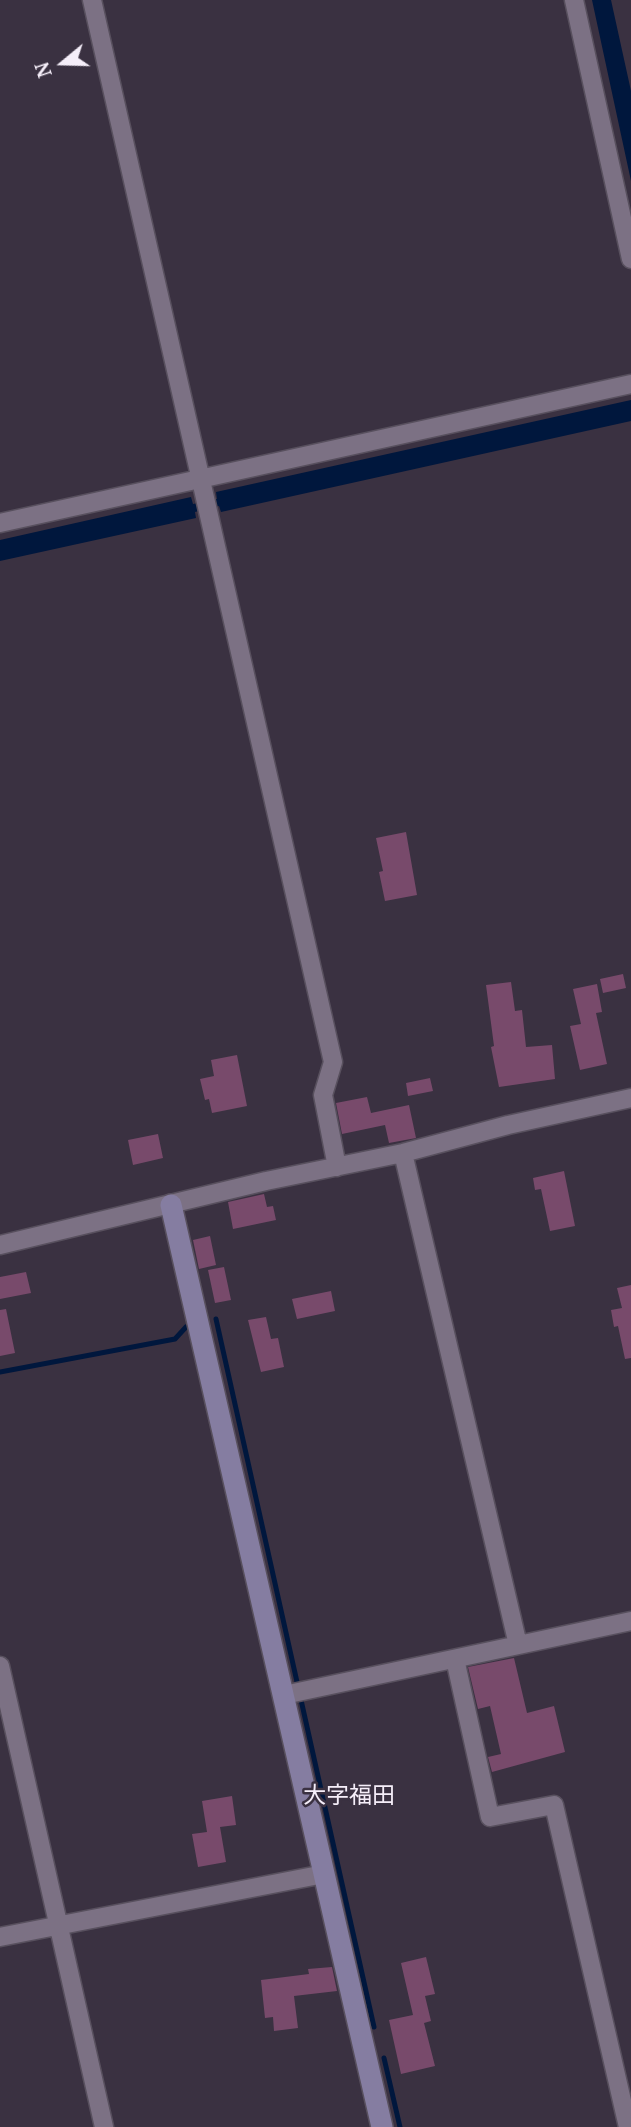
<!DOCTYPE html>
<meta charset="utf-8">
<style>
body{margin:0}
#map{position:relative;width:631px;height:2127px;overflow:hidden;background:#3a3141;font-family:"Noto Serif",serif}
canvas{display:block}
.north{position:absolute;left:28px;top:28px;width:70px;height:70px;-webkit-text-stroke:5px #3a3141;paint-order:stroke;rotate:251deg;font-size:19px;font-weight:700;line-height:28px;text-align:center;color:#f5eef9}
.north::after{content:'';display:block;margin:auto;width:24px;height:32px;background:#f5eef9;clip-path:polygon(50% 0,100% 100%,50% 72%,0 100%)}
</style>
<div id="map">
<canvas width="631" height="2127"></canvas>
<div class="north">N</div>
</div>
<script>
const ctx = document.querySelector('canvas').getContext('2d');
ctx.lineJoin = 'round';
function paint(path, color) { ctx.fillStyle = color; ctx.fill(path, 'evenodd'); }
const shape = rows => new Path2D(rows.map(r => 'M' + r).join(''));
function strokePath(path, color, width, dash) { ctx.strokeStyle = color; ctx.lineWidth = width; ctx.lineCap = dash ? 'butt' : 'round'; ctx.setLineDash(dash || []); ctx.stroke(path); }
function write(font, color, halo, rows, align = 'center') {
  ctx.font = font + ' "Noto Serif","Noto Sans JP",serif'; ctx.lineWidth = 5; ctx.setLineDash([]); ctx.textBaseline = 'middle'; ctx.strokeStyle = halo; ctx.fillStyle = color; for (const [text, x, y, turn = 0] of rows) {
    ctx.save(); ctx.translate(x, y); ctx.rotate((+turn || 0) * Math.PI / 180); ctx.textAlign = isNaN(turn) ? turn : align; if (halo) ctx.strokeText(text, 0, 0); ctx.fillText(text, 0, 0); ctx.restore();
  }
}
const water = shape([
 [592,0,611,0,631,91,631,181],
 [631,400,631,421,221,512,219,506,195,512,196,518,0,561,0,540,191,497,193,504,217,499,216,492]
]);
const stream = shape([
 [216,1319,374,2027],
 [0,1372,175,1339,186,1327],
 [384,2058,400,2127]
]);
const building = shape([
 [406,832,417,895,385,901,379,872,383,871,376,838],
 [623,974,626,988,603,993,600,979],
 [511,982,515,1011,522,1010,526,1047,552,1045,555,1079,499,1087,491,1047,494,1046,486,985],
 [597,984,602,1012,596,1013,607,1064,580,1070,570,1026,581,1024,573,989],
 [237,1055,247,1106,212,1113,209,1099,205,1100,200,1079,214,1076,211,1060],
 [430,1078,433,1091,408,1096,406,1083],
 [367,1097,371,1113,409,1105,416,1138,389,1143,385,1125,342,1134,336,1103],
 [158,1134,163,1158,133,1165,128,1140],
 [564,1171,575,1226,550,1231,541,1189,535,1190,533,1178],
 [264,1194,267,1207,273,1206,276,1220,233,1229,228,1202],
 [210,1236,216,1265,199,1269,193,1240],
 [224,1267,231,1300,215,1303,208,1270],
 [26,1272,31,1293,0,1299,0,1277],
 [631,1285,631,1358,625,1359,618,1326,614,1327,611,1310,622,1308,617,1288],
 [331,1291,335,1311,297,1319,292,1299],
 [6,1309,15,1353,0,1356,0,1310],
 [266,1317,271,1339,278,1338,284,1367,261,1372,248,1320],
 [514,1658,527,1713,554,1706,565,1752,492,1772,488,1757,501,1754,490,1706,478,1709,468,1667],
 [232,1796,236,1825,220,1827,226,1862,198,1867,192,1834,207,1832,202,1801],
 [426,1957,435,1994,425,1996,431,2021,424,2023,435,2066,401,2074,389,2020,413,2015,401,1963],
 [332,1967,337,1991,294,1996,298,2028,274,2031,273,2017,265,2018,261,1980,309,1974,308,1969]
]);
const street = shape([
 [92,0,333,1062,323,1095,337,1167],
 [574,0,631,259],
 [0,523,631,384],
 [403,1153,518,1645],
 [0,1245,266,1181,403,1153,508,1125,631,1098],
 [455,1659,490,1817,554,1805,628,2127],
 [0,1666,104,2127],
 [284,1695,631,1621],
 [0,1937,324,1874]
]);
const secondary = shape([
 [171,1205,382,2127]
]);
const quarterNames = [
 ["大字福田",349,1796]
];
paint(water, '#00173d');
strokePath(stream, '#00173d', 5);
paint(building, '#784a6b');
strokePath(street, '#58505e', 21);
strokePath(secondary, '#58505e', 24);
strokePath(street, '#7c7184', 18);
strokePath(secondary, '#857da1', 21);
write('23px', '#f5eef9', '#3a3141', quarterNames);
</script>
